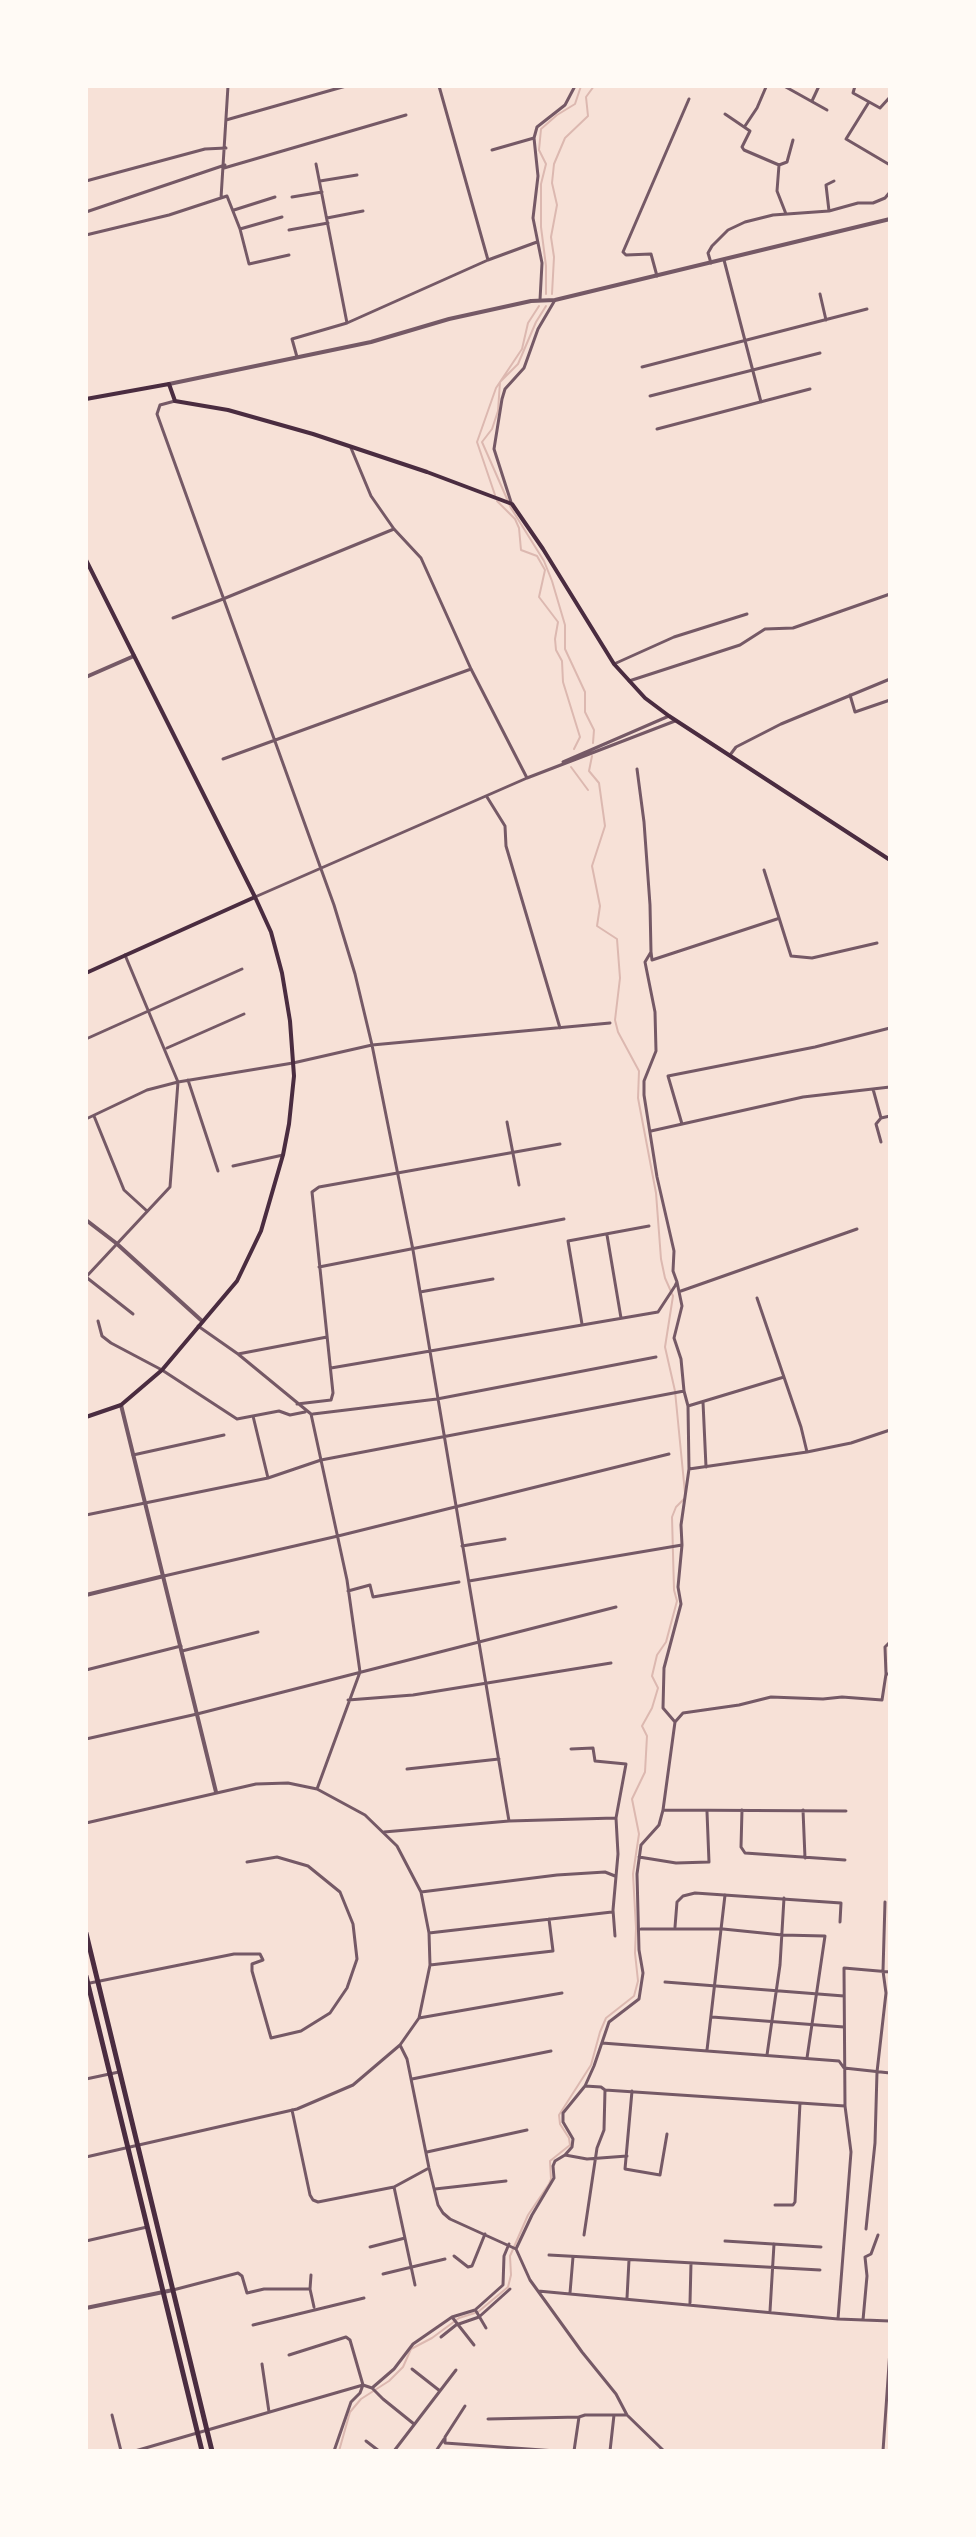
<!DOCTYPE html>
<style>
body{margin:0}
#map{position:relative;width:976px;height:2537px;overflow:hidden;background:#f7e1d7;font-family:Manrope,sans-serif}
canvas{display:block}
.frame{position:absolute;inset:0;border:88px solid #fffaf5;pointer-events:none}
</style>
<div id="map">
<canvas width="976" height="2537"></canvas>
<div class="frame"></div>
</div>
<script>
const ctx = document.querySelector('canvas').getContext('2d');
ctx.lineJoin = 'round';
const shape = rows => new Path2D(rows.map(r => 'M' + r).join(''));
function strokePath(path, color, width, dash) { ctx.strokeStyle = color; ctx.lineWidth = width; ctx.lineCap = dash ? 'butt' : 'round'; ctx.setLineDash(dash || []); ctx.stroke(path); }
const stream = shape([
 [546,294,546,266,541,227,541,184,546,164,539,150,541,129,557,115,575,104,581,86],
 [552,294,554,257,551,237,557,205,552,183,554,164,565,138,588,116,586,97,594,86],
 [546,306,536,322,518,364,500,382,498,411,492,429,482,442,511,508,544,561,552,581,565,625,565,649,585,692,585,712,594,730,593,743],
 [495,495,477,442,496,388,522,349,528,323,539,306],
 [497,501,515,519,519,528,521,550,537,556,545,570,539,597,558,622,555,639,556,650,562,661,563,682,580,737,574,749],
 [592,756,589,771,599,783,605,826,592,866,600,906,597,926,617,939,620,978,615,1020,618,1032,639,1071,638,1098,656,1193,661,1259,665,1278,673,1296,665,1347,675,1391,685,1493],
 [571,767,588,790],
 [339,2451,350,2412,361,2399,389,2381,403,2367,411,2349,432,2338,459,2318,478,2312,508,2287,511,2275,510,2256,528,2215,549,2184,551,2179,550,2161,570,2145,569,2138,560,2124,559,2115,591,2065,600,2032,606,2018,634,1996,638,1981,635,1953,636,1928,633,1874,639,1834,632,1799,645,1772,647,1736,642,1726,652,1708,658,1688,652,1676,657,1655,666,1642,677,1601,674,1590,672,1517,676,1507,684,1499]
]);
const minor = shape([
 [439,86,488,260],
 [784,86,827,110],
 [855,86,853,93,880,108,890,97],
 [812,101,819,86],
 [869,102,846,139,890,165],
 [725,114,750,131,742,147,744,150,779,165],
 [226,120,346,86],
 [745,126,757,108,766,87],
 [492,150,534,138],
 [316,164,347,323],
 [779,165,777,191,786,214],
 [779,165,787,162,793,140],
 [224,168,406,115],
 [86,181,205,149,226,148],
 [320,181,357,175],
 [292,197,322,192],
 [221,198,228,86],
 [234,210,275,197],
 [829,211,826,185,834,181],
 [86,212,225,165],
 [327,218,363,211],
 [240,229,282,217],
 [289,230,328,223],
 [86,235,169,215,227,196,240,229,249,264,289,255],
 [724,260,761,402],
 [711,263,708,253,712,246,728,230,745,222,773,215,829,211,858,203,873,203,885,198,890,192],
 [657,276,651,254,626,255,623,252,689,99],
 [820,294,826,320],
 [540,300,542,263,533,218,538,176,534,138,537,127,565,105,575,86],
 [297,357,292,339,347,323,488,260,537,242],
 [642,367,867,309],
 [650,396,820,353],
 [175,401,160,405,157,414,334,905,355,974,372,1045,413,1250,509,1821],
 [657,429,810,389],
 [351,448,371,496,394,529,421,558,471,669,527,778],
 [511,502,494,449,502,399,505,389,524,368,538,329,555,300],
 [173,618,223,599,394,529],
 [614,664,674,637,747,614],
 [629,681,740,645,765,629,793,628,890,594],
 [850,695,855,712,890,700],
 [730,755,736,747,781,724,890,679],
 [223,759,471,669],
 [563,762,669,716],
 [487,797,505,826,506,846,560,1028],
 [764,870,791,956,812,958,877,943],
 [255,897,527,778,675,721],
 [651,952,652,960,777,919],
 [86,1039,242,969],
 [167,1048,244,1014],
 [188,1080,218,1171],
 [873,1089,881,1118,876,1124,881,1142],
 [94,1116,124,1190,147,1211],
 [881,1118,890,1116],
 [86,1119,147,1090,178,1082,293,1063,372,1045,610,1023],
 [507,1122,519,1185],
 [682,1124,668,1076,815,1047,890,1028],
 [651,1131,803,1097,890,1087],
 [233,1166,283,1155],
 [607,1235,621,1318],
 [319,1267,564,1219],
 [86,1277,170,1187,178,1082,125,955],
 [86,1277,133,1314],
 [681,1291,857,1229],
 [420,1292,493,1279],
 [757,1298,801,1427,807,1452],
 [98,1321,102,1336,111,1343,162,1370,237,1419,279,1411,290,1415,305,1412],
 [582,1324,568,1241,649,1226],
 [198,1326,238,1354,311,1414,347,1580,360,1672,317,1789],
 [238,1354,327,1337],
 [331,1368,658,1312,675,1286,677,1282,673,1271,674,1251,657,1177,644,1095,644,1081,656,1051,655,1012,645,962,651,952,650,905,644,822,637,769],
 [703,1402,706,1467],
 [297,1404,331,1400,333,1393,312,1192,319,1187,560,1144],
 [688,1406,784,1377],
 [313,1414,437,1399,656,1357],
 [253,1416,268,1478],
 [133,1455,224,1435],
 [689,1469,807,1452,851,1443,890,1430],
 [86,1515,268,1478,321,1460,684,1391],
 [462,1546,505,1539],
 [164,1576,338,1536,669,1454],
 [469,1581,682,1545],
 [348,1591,370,1585,373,1597,459,1582],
 [182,1651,258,1632],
 [86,1670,181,1646],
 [886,1674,885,1647,890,1642],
 [348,1700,413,1695,611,1663],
 [675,1722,663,1708,664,1668,681,1604,678,1587,682,1545,681,1525,689,1469,688,1406,684,1391,681,1359,674,1338,682,1306,677,1282],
 [86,1739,197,1714,616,1607],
 [571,1749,593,1748,595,1761,626,1764,616,1818,618,1854,613,1910,615,1936],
 [407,1769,499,1759],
 [663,1810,846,1811],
 [742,1810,741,1847,745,1853,845,1860],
 [803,1810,805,1858],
 [86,1823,256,1784,288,1783,317,1789,365,1815,397,1846,421,1892,429,1933,430,1965,419,2018,400,2045,353,2085,297,2109,86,2157],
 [384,1832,509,1821,615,1818],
 [639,1857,676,1863,709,1862,707,1812],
 [421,1892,557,1875,605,1872,615,1876],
 [675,1927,677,1902,683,1896,695,1893,841,1903,840,1922],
 [641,1929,723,1929,782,1935,825,1936,807,2058],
 [429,1933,612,1912],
 [430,1965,553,1951,549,1919],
 [665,1982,844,1996],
 [90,1983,234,1954,260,1954,263,1960,252,1964,252,1971,271,2038,301,2031,330,2013,347,1988,357,1959,353,1924,340,1892,308,1866,277,1857,247,1862],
 [712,2017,844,2027],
 [419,2018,562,1993],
 [602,2043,839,2061,844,2068,890,2073],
 [400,2045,407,2059,429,2168,438,2205,443,2213,450,2219,516,2249,530,2280,582,2352,616,2394,627,2415,664,2451],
 [707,2050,725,1895],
 [767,2055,780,1965,784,1898],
 [86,2079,119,2072],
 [412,2079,551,2051],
 [585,2086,601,2087,605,2090,845,2106],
 [632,2091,625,2169,660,2175,667,2134],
 [292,2110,310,2195,313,2200,318,2202,394,2187,429,2168],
 [427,2152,527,2130],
 [565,2155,587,2159,627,2156],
 [394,2187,415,2285],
 [435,2189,506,2181],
 [775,2205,793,2205,795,2202,800,2103],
 [866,2229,875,2143,877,2072,886,1993,883,1971,885,1902],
 [584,2235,597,2148,604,2130,605,2090],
 [86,2241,147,2227],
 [725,2241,821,2247],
 [370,2247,405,2238],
 [516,2249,532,2215,554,2178,553,2166,555,2161,565,2155,572,2147,573,2139,563,2122,563,2113,585,2086,594,2066,609,2022,639,1999,643,1973,639,1950,637,1874,641,1845,659,1825,663,1810,675,1722,683,1713,739,1705,771,1697,823,1699,842,1697,882,1700,886,1674,890,1674],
 [549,2255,820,2270],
 [454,2256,468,2267,472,2266,485,2234],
 [383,2274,445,2259],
 [311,2275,310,2289,314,2307],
 [173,2290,238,2273,242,2276,247,2293,264,2289,310,2289],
 [538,2291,838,2319,890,2321],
 [570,2293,573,2257],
 [627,2298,629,2260],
 [690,2303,691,2263],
 [476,2311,486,2328],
 [770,2311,774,2244],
 [452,2317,474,2345],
 [838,2319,851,2152,845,2106,844,1968,890,1972],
 [863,2320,867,2276,865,2257,871,2254,878,2235],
 [253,2325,364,2298],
 [441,2337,456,2325,479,2317,510,2289],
 [289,2355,346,2337,350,2340,363,2385,360,2393,351,2402,334,2451],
 [262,2364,269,2412],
 [412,2369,440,2391],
 [372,2388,394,2369,413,2344,452,2317,475,2310,503,2285,504,2256,509,2244],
 [465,2406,445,2437,445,2443,556,2451],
 [112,2415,121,2451],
 [488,2419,579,2417],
 [366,2441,379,2451],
 [135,2451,363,2385,372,2388,383,2399,414,2424],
 [394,2451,456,2370],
 [436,2451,444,2439],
 [574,2451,579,2417,585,2415,627,2415],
 [610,2451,614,2415],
 [883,2451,890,2350]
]);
const tertiary = shape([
 [169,384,371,342,449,319,531,301,555,300,890,219],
 [86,677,134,656],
 [86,1220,116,1243,202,1321],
 [121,1405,216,1792],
 [86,1595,164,1576],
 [86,2308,173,2290]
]);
const secondary = shape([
 [86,399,169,384,175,401,228,410,313,434,427,472,512,504,543,549,614,664,645,698,669,716,890,860],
 [86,560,255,897,86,973],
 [86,1417,121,1405,162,1370,237,1281,261,1231,283,1155,289,1124,294,1076,290,1021,282,973,271,932,255,897]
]);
const trunk = shape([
 [86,1933,212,2451],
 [86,1976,202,2451]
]);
strokePath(stream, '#dcb8b0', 2);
strokePath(minor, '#755966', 3);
strokePath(tertiary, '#755966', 4);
strokePath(secondary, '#4a2c40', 4);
strokePath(trunk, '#4a2c40', 5);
</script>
